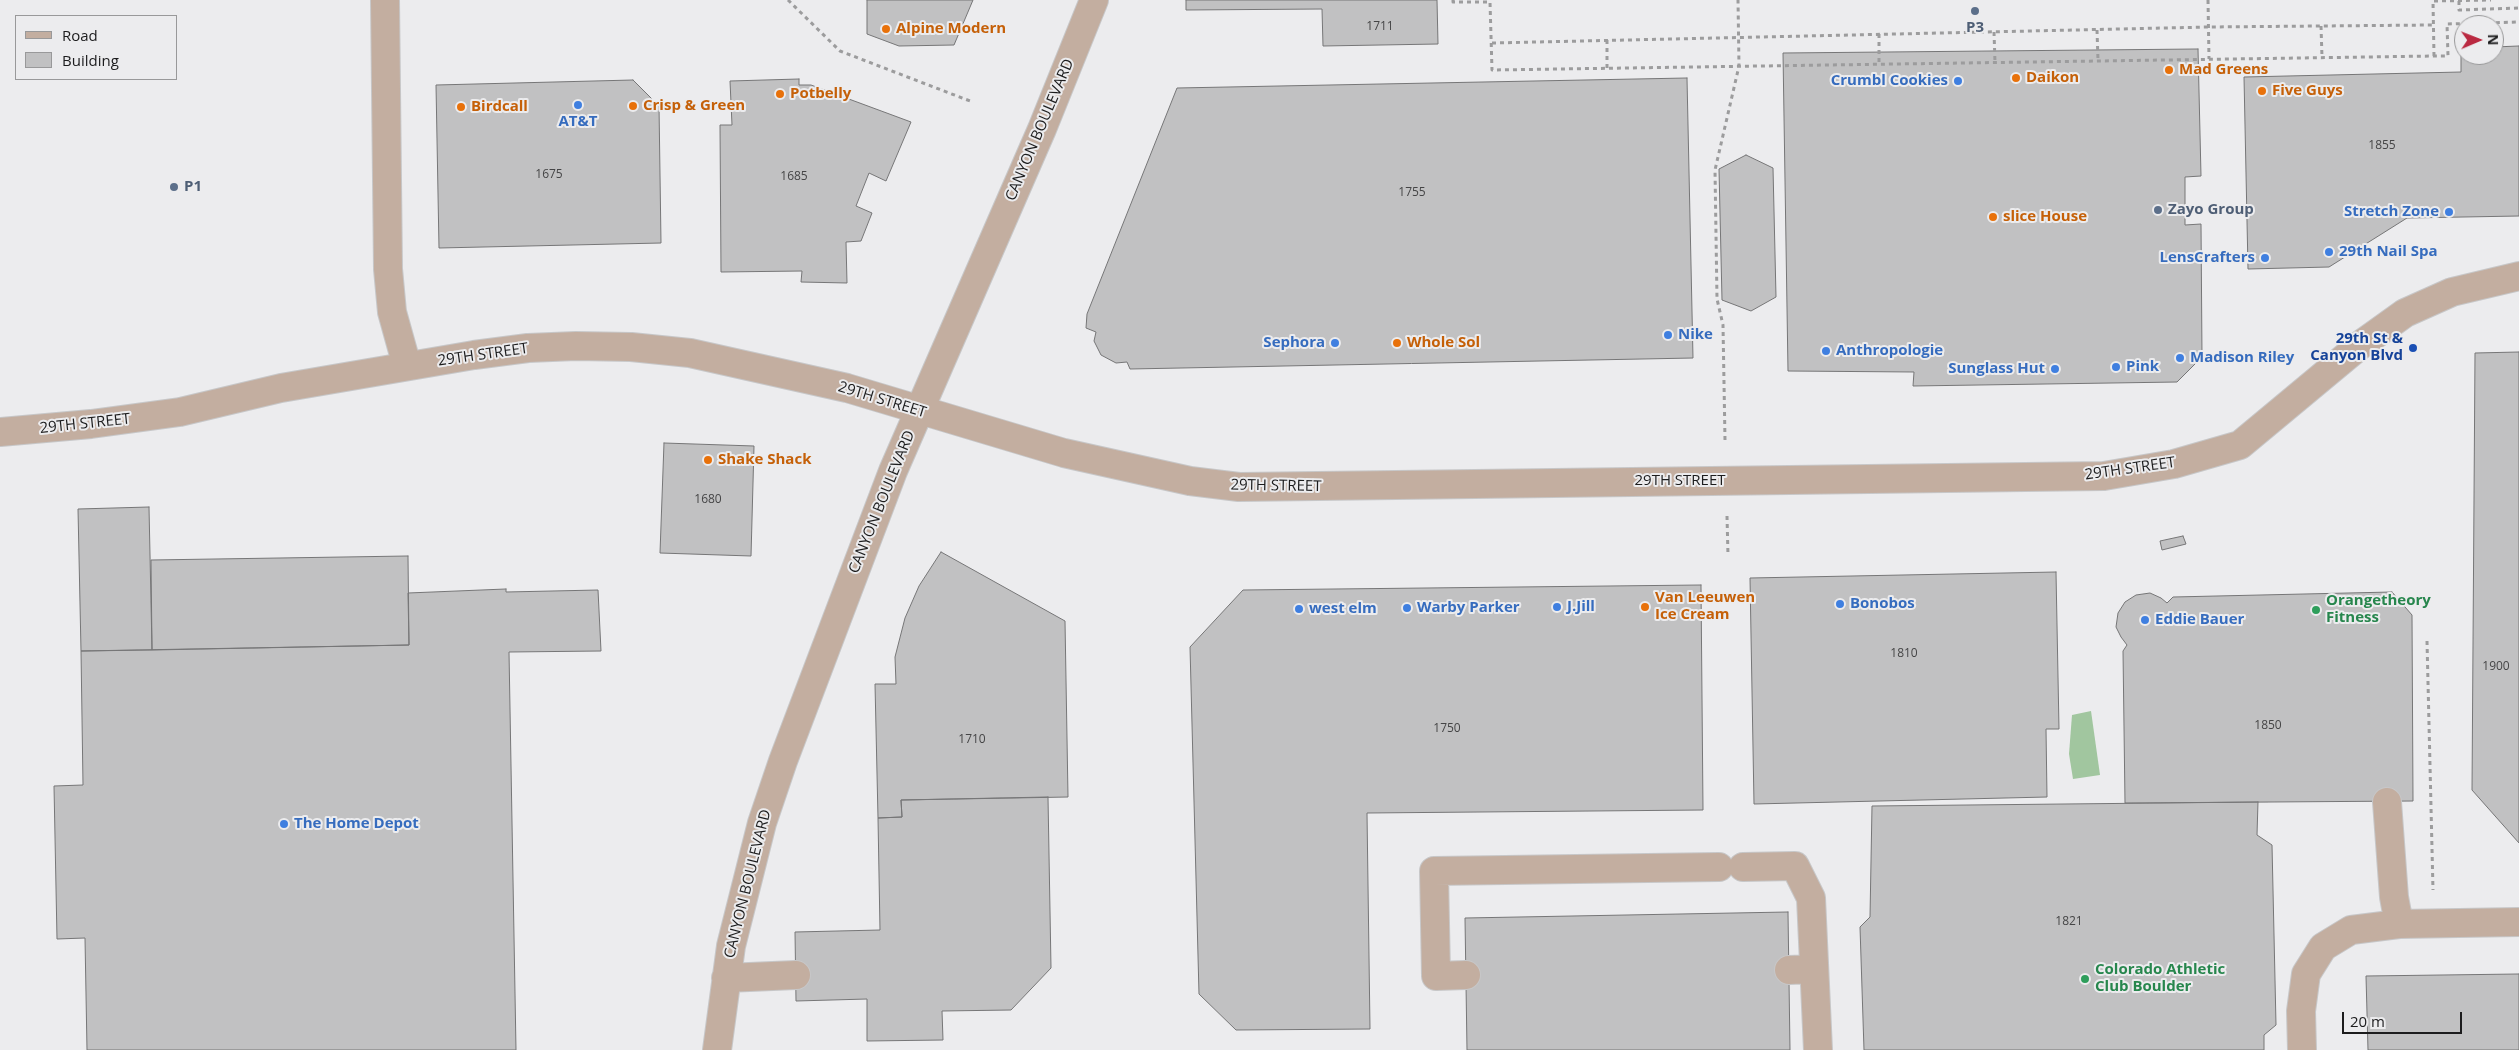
<!DOCTYPE html>
<style>
body{margin:0}
#map{position:relative;width:2519px;height:1050px;overflow:hidden;background:#ececee;font-family:"Open Sans",sans-serif}
canvas{display:block}
.legend{position:absolute;left:15px;top:15px;width:162px;height:65px;box-sizing:border-box;background:#ececee;border:1px solid #99999a;margin:0;padding:6px 9px;list-style:none;font-size:15px;color:#1c1c1d}
.legend li{display:flex;align-items:center;gap:10px;height:25px}
.legend b{width:25px;border:1px solid #99999a}
.north{position:absolute;left:2454px;top:15px;width:50px;height:50px;box-sizing:border-box;background:#ececee;border:1px solid #99999a;border-radius:50%;rotate:89deg;font-size:14px;font-weight:700;line-height:20px;text-align:center;color:#1c1c1d}
.north::after{content:'';display:block;margin:auto;width:18px;height:22px;background:#ba2941;clip-path:polygon(50% 0,100% 100%,50% 72%,0 100%)}
.scale{position:absolute;left:2342px;top:1012px;width:120px;height:22px;box-sizing:border-box;border:2px solid #1c1c1d;border-top:0;padding-left:6px;font-size:15px;line-height:18px;white-space:nowrap;color:#1c1c1d;-webkit-text-stroke:4px #ececee;paint-order:stroke}
</style>
<div id="map">
<canvas width="2519" height="1050"></canvas>
<ul class="legend">
<li><b style="height:6px;background:#c3aea0"></b>Road</li>
<li><b style="height:14px;background:#c1c1c2"></b>Building</li>
</ul>
<div class="north">N</div>
<div class="scale">20 m</div>
</div>
<script>
const ctx = document.querySelector('canvas').getContext('2d');
ctx.lineJoin = 'round';
function paint(path, color) { ctx.fillStyle = color; ctx.fill(path, 'evenodd'); }
const shape = rows => new Path2D(rows.map(r => 'M' + r).join(''));
function strokePath(path, color, width, dash) { ctx.strokeStyle = color; ctx.lineWidth = width; ctx.lineCap = dash ? 'butt' : 'round'; ctx.setLineDash(dash || []); ctx.stroke(path); }
function write(font, color, halo, rows, align = 'center') {
  ctx.font = font + ' "Open Sans",sans-serif'; ctx.lineWidth = 4; ctx.setLineDash([]); ctx.textBaseline = 'middle'; ctx.strokeStyle = halo; ctx.fillStyle = color; for (const [text, x, y, turn = 0] of rows) {
    ctx.save(); ctx.translate(x, y); ctx.rotate((+turn || 0) * Math.PI / 180); ctx.textAlign = isNaN(turn) ? turn : align; if (halo) ctx.strokeText(text, 0, 0); ctx.fillText(text, 0, 0); ctx.restore();
  }
}
const green = shape([
 [2091,711,2100,775,2073,779,2069,754,2072,715]
]);
const building = shape([
 [867,0,973,0,954,45,899,46,867,34,867,0],
 [1186,0,1437,0,1438,44,1323,46,1322,9,1186,10,1186,0],
 [2519,46,2519,216,2407,218,2329,267,2248,269,2244,77,2461,72,2461,48,2464,48,2464,55,2494,55,2494,47,2519,46],
 [2198,49,2201,176,2185,177,2185,225,2201,224,2202,357,2177,382,1913,386,1914,372,1788,371,1783,53,2198,49],
 [1687,78,1693,358,1130,369,1127,362,1116,363,1101,355,1094,341,1096,332,1086,328,1087,314,1177,88,1687,78],
 [799,79,799,85,811,85,911,122,886,181,869,173,856,206,872,213,861,241,846,242,847,283,801,282,802,271,721,272,720,125,732,125,730,81,799,79],
 [633,80,659,106,661,243,439,248,436,85,633,80],
 [1746,155,1773,168,1776,297,1751,311,1722,300,1719,169,1746,155],
 [2519,352,2519,843,2472,790,2475,353,2519,352],
 [664,443,754,446,751,556,660,553,664,443],
 [149,507,152,650,81,651,78,509,149,507],
 [2183,536,2186,544,2162,550,2160,541,2183,536],
 [941,552,1065,621,1068,797,901,800,902,817,878,818,875,684,896,684,895,657,905,618,919,586,941,552],
 [408,556,409,645,152,650,151,560,408,556],
 [2056,572,2059,729,2046,729,2047,797,1754,804,1750,578,2056,572],
 [1701,585,1703,810,1367,813,1370,1029,1236,1030,1199,994,1190,647,1243,590,1701,585],
 [506,589,506,592,598,590,601,651,509,652,516,1050,87,1050,85,938,57,939,54,786,83,785,81,651,409,645,408,593,506,589],
 [2392,592,2412,615,2413,801,2125,803,2123,651,2127,645,2121,637,2116,627,2118,613,2125,602,2136,595,2150,593,2161,598,2167,603,2173,597,2392,592],
 [1048,797,1051,968,1011,1010,942,1011,943,1040,867,1041,867,999,796,1001,795,932,880,930,878,818,902,817,901,800,1048,797],
 [2258,802,2257,835,2272,845,2276,1025,2264,1035,2264,1050,1864,1050,1860,927,1870,917,1872,806,2258,802],
 [1788,912,1790,1050,1467,1050,1465,918,1788,912],
 [2519,974,2519,1050,2368,1050,2366,976,2519,974]
]);
const path = shape([
 [788,0,840,51,970,101],
 [1453,0,1453,2,1490,2,1492,70,2434,56,2448,56,2447,24,2519,22],
 [2208,0,2209,59],
 [2459,1,2459,10,2519,8],
 [2321,26,2322,57],
 [2097,30,2098,60],
 [1994,32,1995,62],
 [1879,34,1879,64],
 [1492,43,2209,27,2433,25],
 [2434,56,2433,1,2491,0],
 [1607,68,1607,40],
 [1725,440,1723,325,1717,299,1715,170,1739,66,1738,0],
 [1727,516,1728,555],
 [2427,641,2433,890]
]);
const minor = shape([
 [385,0,388,269,392,312,407,366],
 [0,432,91,424,180,412,281,388,474,355,528,348,576,346,631,347,690,353,847,388,1064,453,1190,481,1239,487,2104,476,2174,464,2240,445,2359,346,2405,313,2452,292,2519,276],
 [2387,802,2394,897,2399,924],
 [1743,867,1795,866,1811,898,1818,1050],
 [1789,970,1814,969],
 [1466,975,1436,976,1434,871,1719,867],
 [726,978,796,975],
 [717,1050,731,946,762,823,783,761,893,471,1042,129,1094,0],
 [2302,1050,2301,1011,2306,974,2323,947,2351,930,2399,924,2519,922]
]);
const markers = [
 [1975,11,5,"#5c6f8a"],
 [886,29,5,"#e8710a"],
 [2169,70,5,"#e8710a"],
 [2016,78,5,"#e8710a"],
 [1958,81,5,"#3f7fe0"],
 [2262,91,5,"#e8710a"],
 [780,94,5,"#e8710a"],
 [578,105,5,"#3f7fe0"],
 [633,106,5,"#e8710a"],
 [461,107,5,"#e8710a"],
 [174,187,5,"#5c6f8a"],
 [2158,210,5,"#5c6f8a"],
 [2449,212,5,"#3f7fe0"],
 [1993,217,5,"#e8710a"],
 [2329,252,5,"#3f7fe0"],
 [2265,258,5,"#3f7fe0"],
 [1668,335,5,"#3f7fe0"],
 [1335,343,5,"#3f7fe0"],
 [1397,343,5,"#e8710a"],
 [2413,348,5,"#1a4fb4"],
 [1826,351,5,"#3f7fe0"],
 [2180,358,5,"#3f7fe0"],
 [2116,367,5,"#3f7fe0"],
 [2055,369,5,"#3f7fe0"],
 [708,460,5,"#e8710a"],
 [1840,604,5,"#3f7fe0"],
 [1557,607,5,"#3f7fe0"],
 [1645,607,5,"#e8710a"],
 [1407,608,5,"#3f7fe0"],
 [1299,609,5,"#3f7fe0"],
 [2316,610,5,"#2e9e5b"],
 [2145,620,5,"#3f7fe0"],
 [284,824,5,"#3f7fe0"],
 [2085,979,5,"#2e9e5b"]
];
const numberNames = [
 ["1711",1380,27],
 ["1855",2382,146],
 ["1675",549,175],
 ["1685",794,177],
 ["1755",1412,193],
 ["1680",708,500],
 ["1810",1904,654],
 ["1900",2496,667],
 ["1850",2268,726],
 ["1750",1447,729],
 ["1710",972,740],
 ["1821",2069,922]
];
const serviceNames = [
 ["P3",1975,28,"center"],
 ["P1",184,187],
 ["Zayo Group",2168,210]
];
const foodNames = [
 ["Alpine Modern",896,29],
 ["Mad Greens",2179,70],
 ["Daikon",2026,78],
 ["Five Guys",2272,91],
 ["Potbelly",790,94],
 ["Crisp & Green",643,106],
 ["Birdcall",471,107],
 ["slice House",2003,217],
 ["Whole Sol",1407,343],
 ["Shake Shack",718,460],
 ["Van Leeuwen",1655,598],
 ["Ice Cream",1655,615]
];
const shopNames = [
 ["Crumbl Cookies",1948,81,"right"],
 ["AT&T",578,122,"center"],
 ["Stretch Zone",2439,212,"right"],
 ["29th Nail Spa",2339,252],
 ["LensCrafters",2255,258,"right"],
 ["Nike",1678,335],
 ["Sephora",1325,343,"right"],
 ["Anthropologie",1836,351],
 ["Madison Riley",2190,358],
 ["Pink",2126,367],
 ["Sunglass Hut",2045,369,"right"],
 ["Bonobos",1850,604],
 ["J.Jill",1567,607],
 ["Warby Parker",1417,608],
 ["west elm",1309,609],
 ["Eddie Bauer",2155,620],
 ["The Home Depot",294,824]
];
const streetNames = [
 ["CANYON BOULEVARD",1040,130,-67],
 ["29TH STREET",483,355,-8],
 ["29TH STREET",882,400,17],
 ["29TH STREET",85,424,-6],
 ["29TH STREET",2130,469,-8],
 ["29TH STREET",1680,481],
 ["29TH STREET",1276,486,1],
 ["CANYON BOULEVARD",882,502,-68],
 ["CANYON BOULEVARD",748,884,-76]
];
const transitNames = [
 ["29th St &",2403,339],
 ["Canyon Blvd",2403,356]
];
const leisureNames = [
 ["Orangetheory",2326,601],
 ["Fitness",2326,618],
 ["Colorado Athletic",2095,970],
 ["Club Boulder",2095,987]
];
paint(green, '#a1c69f');
paint(building, '#c1c1c2');
strokePath(building, '#767677', 1);
strokePath(minor, '#c7c7c8', 30);
strokePath(path, '#9c9c9d', 3, [4, 4]);
strokePath(minor, '#c3aea0', 28);
for (const [x, y, r, color] of markers) { const dot = new Path2D(); dot.arc(x, y, r, 0, 2 * Math.PI); ctx.fillStyle = color; ctx.fill(dot); strokePath(dot, '#ececee', 2); }
write('12px', '#454546', null, numberNames);
write('bold 15px', '#4e5e75', '#ececee', serviceNames, 'left');
write('bold 15px', '#c56008', '#ececee', foodNames, 'left');
write('bold 15px', '#366cbe', '#ececee', shopNames, 'left');
write('15px', '#1c1c1d', '#ececee', streetNames);
write('bold 15px', '#164399', '#ececee', transitNames, 'right');
write('bold 15px', '#27864d', '#ececee', leisureNames, 'left');
</script>
